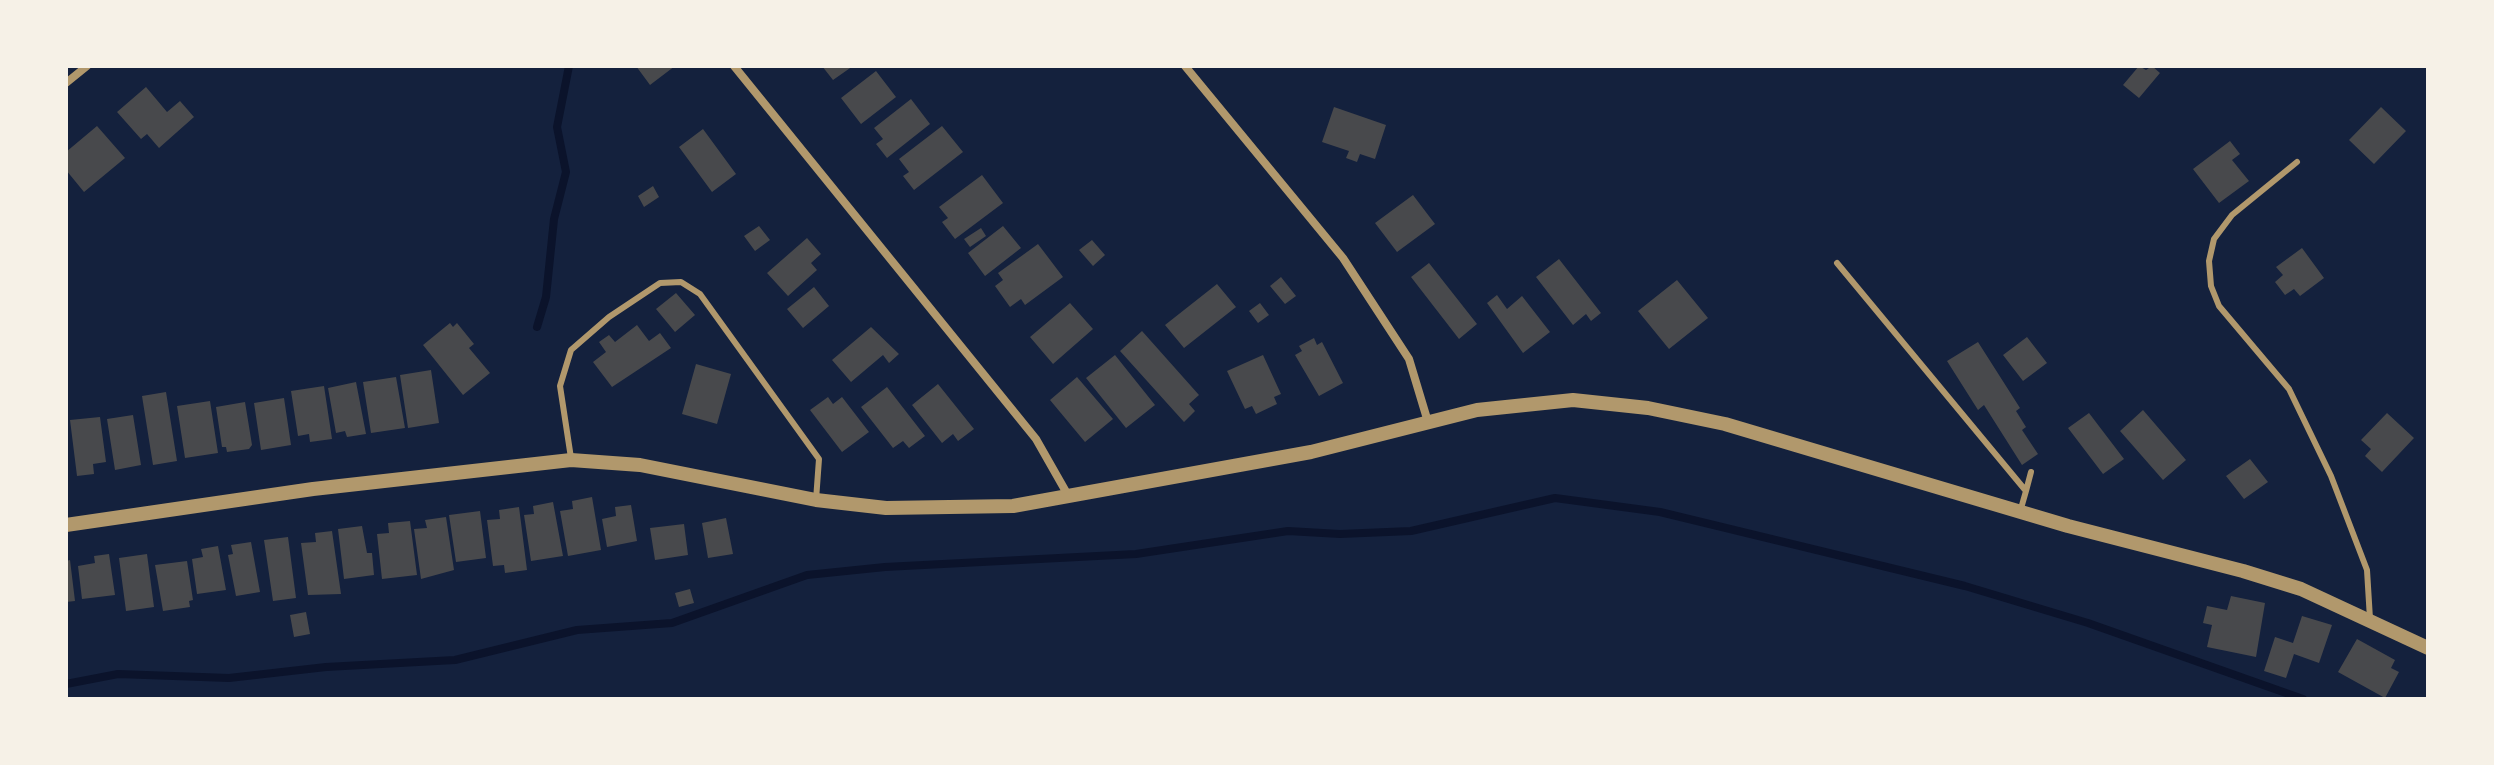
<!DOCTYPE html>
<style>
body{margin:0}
#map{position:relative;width:2494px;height:765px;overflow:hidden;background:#14213d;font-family:"DejaVu Sans",sans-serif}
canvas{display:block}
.frame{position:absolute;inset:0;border:68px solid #f6f1e7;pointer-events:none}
</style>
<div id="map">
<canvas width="2494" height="765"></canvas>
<div class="frame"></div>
</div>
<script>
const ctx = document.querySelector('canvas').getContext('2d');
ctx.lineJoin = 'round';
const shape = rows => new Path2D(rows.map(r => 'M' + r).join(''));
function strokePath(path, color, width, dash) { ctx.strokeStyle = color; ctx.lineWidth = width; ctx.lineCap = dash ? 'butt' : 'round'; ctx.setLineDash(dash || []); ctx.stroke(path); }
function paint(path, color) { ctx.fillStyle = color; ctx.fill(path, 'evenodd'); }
const stream = shape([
 [537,327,546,297,554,219,566,172,557,127,569,66],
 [66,684,118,674,229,678,326,667,455,660,577,630,672,623,807,575,885,567,1136,554,1288,531,1340,534,1411,531,1555,498,1660,512,1965,586,2088,623,2303,699]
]);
const building = shape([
 [636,66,675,66,650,85],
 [822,66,853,66,833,80],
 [2139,66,2146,70,2152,66,2160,73,2139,98,2123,85],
 [876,71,896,97,861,124,841,98],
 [146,87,167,112,180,101,194,117,159,148,147,134,141,139,117,112],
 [911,99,930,124,887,158,876,144,883,139,874,128],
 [1334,107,1386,125,1375,159,1360,154,1357,162,1346,158,1349,151,1322,142],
 [2381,107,2406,131,2374,164,2349,140],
 [97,126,125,158,84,192,66,170,66,152],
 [942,126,963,152,914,190,903,176,909,172,899,159],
 [703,129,736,174,712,192,679,147],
 [2230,141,2240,154,2232,160,2249,181,2219,203,2193,169],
 [982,175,1003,203,955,239,942,222,948,218,939,207],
 [653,186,659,197,644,207,638,196],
 [1413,195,1435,224,1397,252,1375,223],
 [759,226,770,240,755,251,744,236],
 [1003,226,1021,248,985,276,968,253],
 [981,228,986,236,970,247,964,239],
 [807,238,821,254,811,263,817,270,788,296,767,273],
 [1092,240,1105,255,1093,266,1079,250],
 [1038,244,1063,277,1025,305,1021,299,1010,307,995,286,1003,280,998,273],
 [2302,248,2324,278,2300,296,2294,289,2285,295,2275,282,2283,275,2276,267],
 [1559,259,1601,313,1591,321,1586,314,1573,325,1536,277],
 [1429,263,1477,324,1459,339,1411,277],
 [1281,277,1296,296,1285,304,1270,286],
 [1677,280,1708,318,1669,349,1638,311],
 [1217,284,1236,307,1184,348,1165,325],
 [814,287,829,306,803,328,787,309],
 [676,293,695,315,675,332,656,309],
 [1497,295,1507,309,1522,296,1550,332,1523,353,1487,303],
 [1070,303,1093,329,1053,364,1030,337],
 [1260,303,1269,315,1258,323,1249,311],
 [450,323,453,327,457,323,474,344,469,348,490,373,463,395,423,345],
 [637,325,649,341,660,333,671,348,612,387,593,362,606,352,599,342,609,335,615,342],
 [871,327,899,354,889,363,883,355,851,382,832,360],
 [1142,331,1199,395,1189,404,1195,411,1184,422,1120,351],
 [2027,337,2047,363,2023,381,2003,355],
 [1314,338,1317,345,1322,342,1343,383,1319,396,1295,355,1302,351,1299,346],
 [1978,342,2020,408,2016,411,2026,427,2022,430,2038,454,2022,465,1984,405,1978,410,1947,361],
 [1115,355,1155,405,1126,428,1086,378],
 [1263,355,1281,394,1274,397,1277,404,1256,414,1252,406,1245,409,1227,371],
 [696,364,731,374,717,424,682,414],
 [431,370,439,423,408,428,400,375],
 [396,377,405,428,371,433,363,382],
 [1077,377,1113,419,1085,442,1050,400],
 [356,382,366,434,347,437,345,431,336,433,328,388],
 [938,384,974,429,958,441,953,434,942,443,912,405],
 [324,386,332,439,310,442,309,434,298,436,291,391],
 [887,387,925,436,909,448,903,441,893,448,861,407],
 [166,392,177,461,153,465,142,396],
 [828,397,833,404,842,397,869,432,842,452,810,410],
 [284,398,291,445,261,450,254,403],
 [210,401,218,453,185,458,177,406],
 [245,402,252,445,249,449,227,452,226,447,222,447,216,407],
 [2143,410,2186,460,2163,480,2120,431],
 [2089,413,2124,459,2103,474,2068,428],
 [2387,413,2414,438,2382,472,2365,456,2371,449,2361,440],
 [133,415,141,465,115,470,107,419],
 [100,417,106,462,93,464,94,474,77,476,70,420],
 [2250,459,2268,482,2244,499,2226,476],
 [592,497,601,550,568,556,560,511,573,509,572,501],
 [553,502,563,556,531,561,524,515,534,514,533,506],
 [631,505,637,541,607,547,602,519,616,516,615,507],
 [519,507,527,570,505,573,504,565,493,566,487,520,500,519,499,510],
 [480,511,486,558,456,562,449,515],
 [446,517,454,570,421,579,414,529,427,528,425,520],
 [726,518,733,554,708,558,702,523],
 [410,521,417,575,382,579,377,534,389,533,388,523],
 [684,524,688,555,655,560,650,528],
 [362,526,367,553,372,553,374,575,344,579,338,529],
 [332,531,341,594,308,595,301,543,316,542,315,533],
 [288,537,296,598,273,601,264,540],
 [251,542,260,592,236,596,228,555,233,554,231,545],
 [218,546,226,590,197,594,192,559,203,557,201,549],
 [109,554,115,595,82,599,78,566,95,563,94,556],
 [147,554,154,607,126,611,119,558],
 [70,560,75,601,66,602,66,561],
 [187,561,193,600,189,601,190,607,163,611,155,565],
 [690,589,694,603,679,607,675,593],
 [2231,596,2265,603,2256,657,2207,647,2212,625,2203,623,2207,606,2227,610],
 [306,612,310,634,294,637,290,615],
 [2302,616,2332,625,2319,663,2294,654,2286,678,2264,671,2275,637,2293,643],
 [2357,639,2395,660,2391,668,2399,672,2385,698,2338,672]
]);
const service = shape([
 [2297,162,2232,215,2214,239,2209,261,2211,286,2219,306,2289,389,2331,476,2367,570,2370,619],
 [1837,263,2026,491,2020,512],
 [571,458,560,386,571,350,609,317,660,283,681,282,700,294,819,459,816,500],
 [2026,491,2031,472]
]);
const minor = shape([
 [734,66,1036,439,1069,497],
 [1185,66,1343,258,1409,359,1428,422],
 [66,83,87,66]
]);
const tertiary = shape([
 [66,525,313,489,571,460,640,465,816,500,886,508,1013,506,1311,452,1477,410,1573,400,1648,408,1725,424,2068,526,2243,571,2301,589,2428,648]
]);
strokePath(stream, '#0b132b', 8);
paint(building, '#48494c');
strokePath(service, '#b1986c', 6);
strokePath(minor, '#b1986c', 8);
strokePath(tertiary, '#b1986c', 14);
</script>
